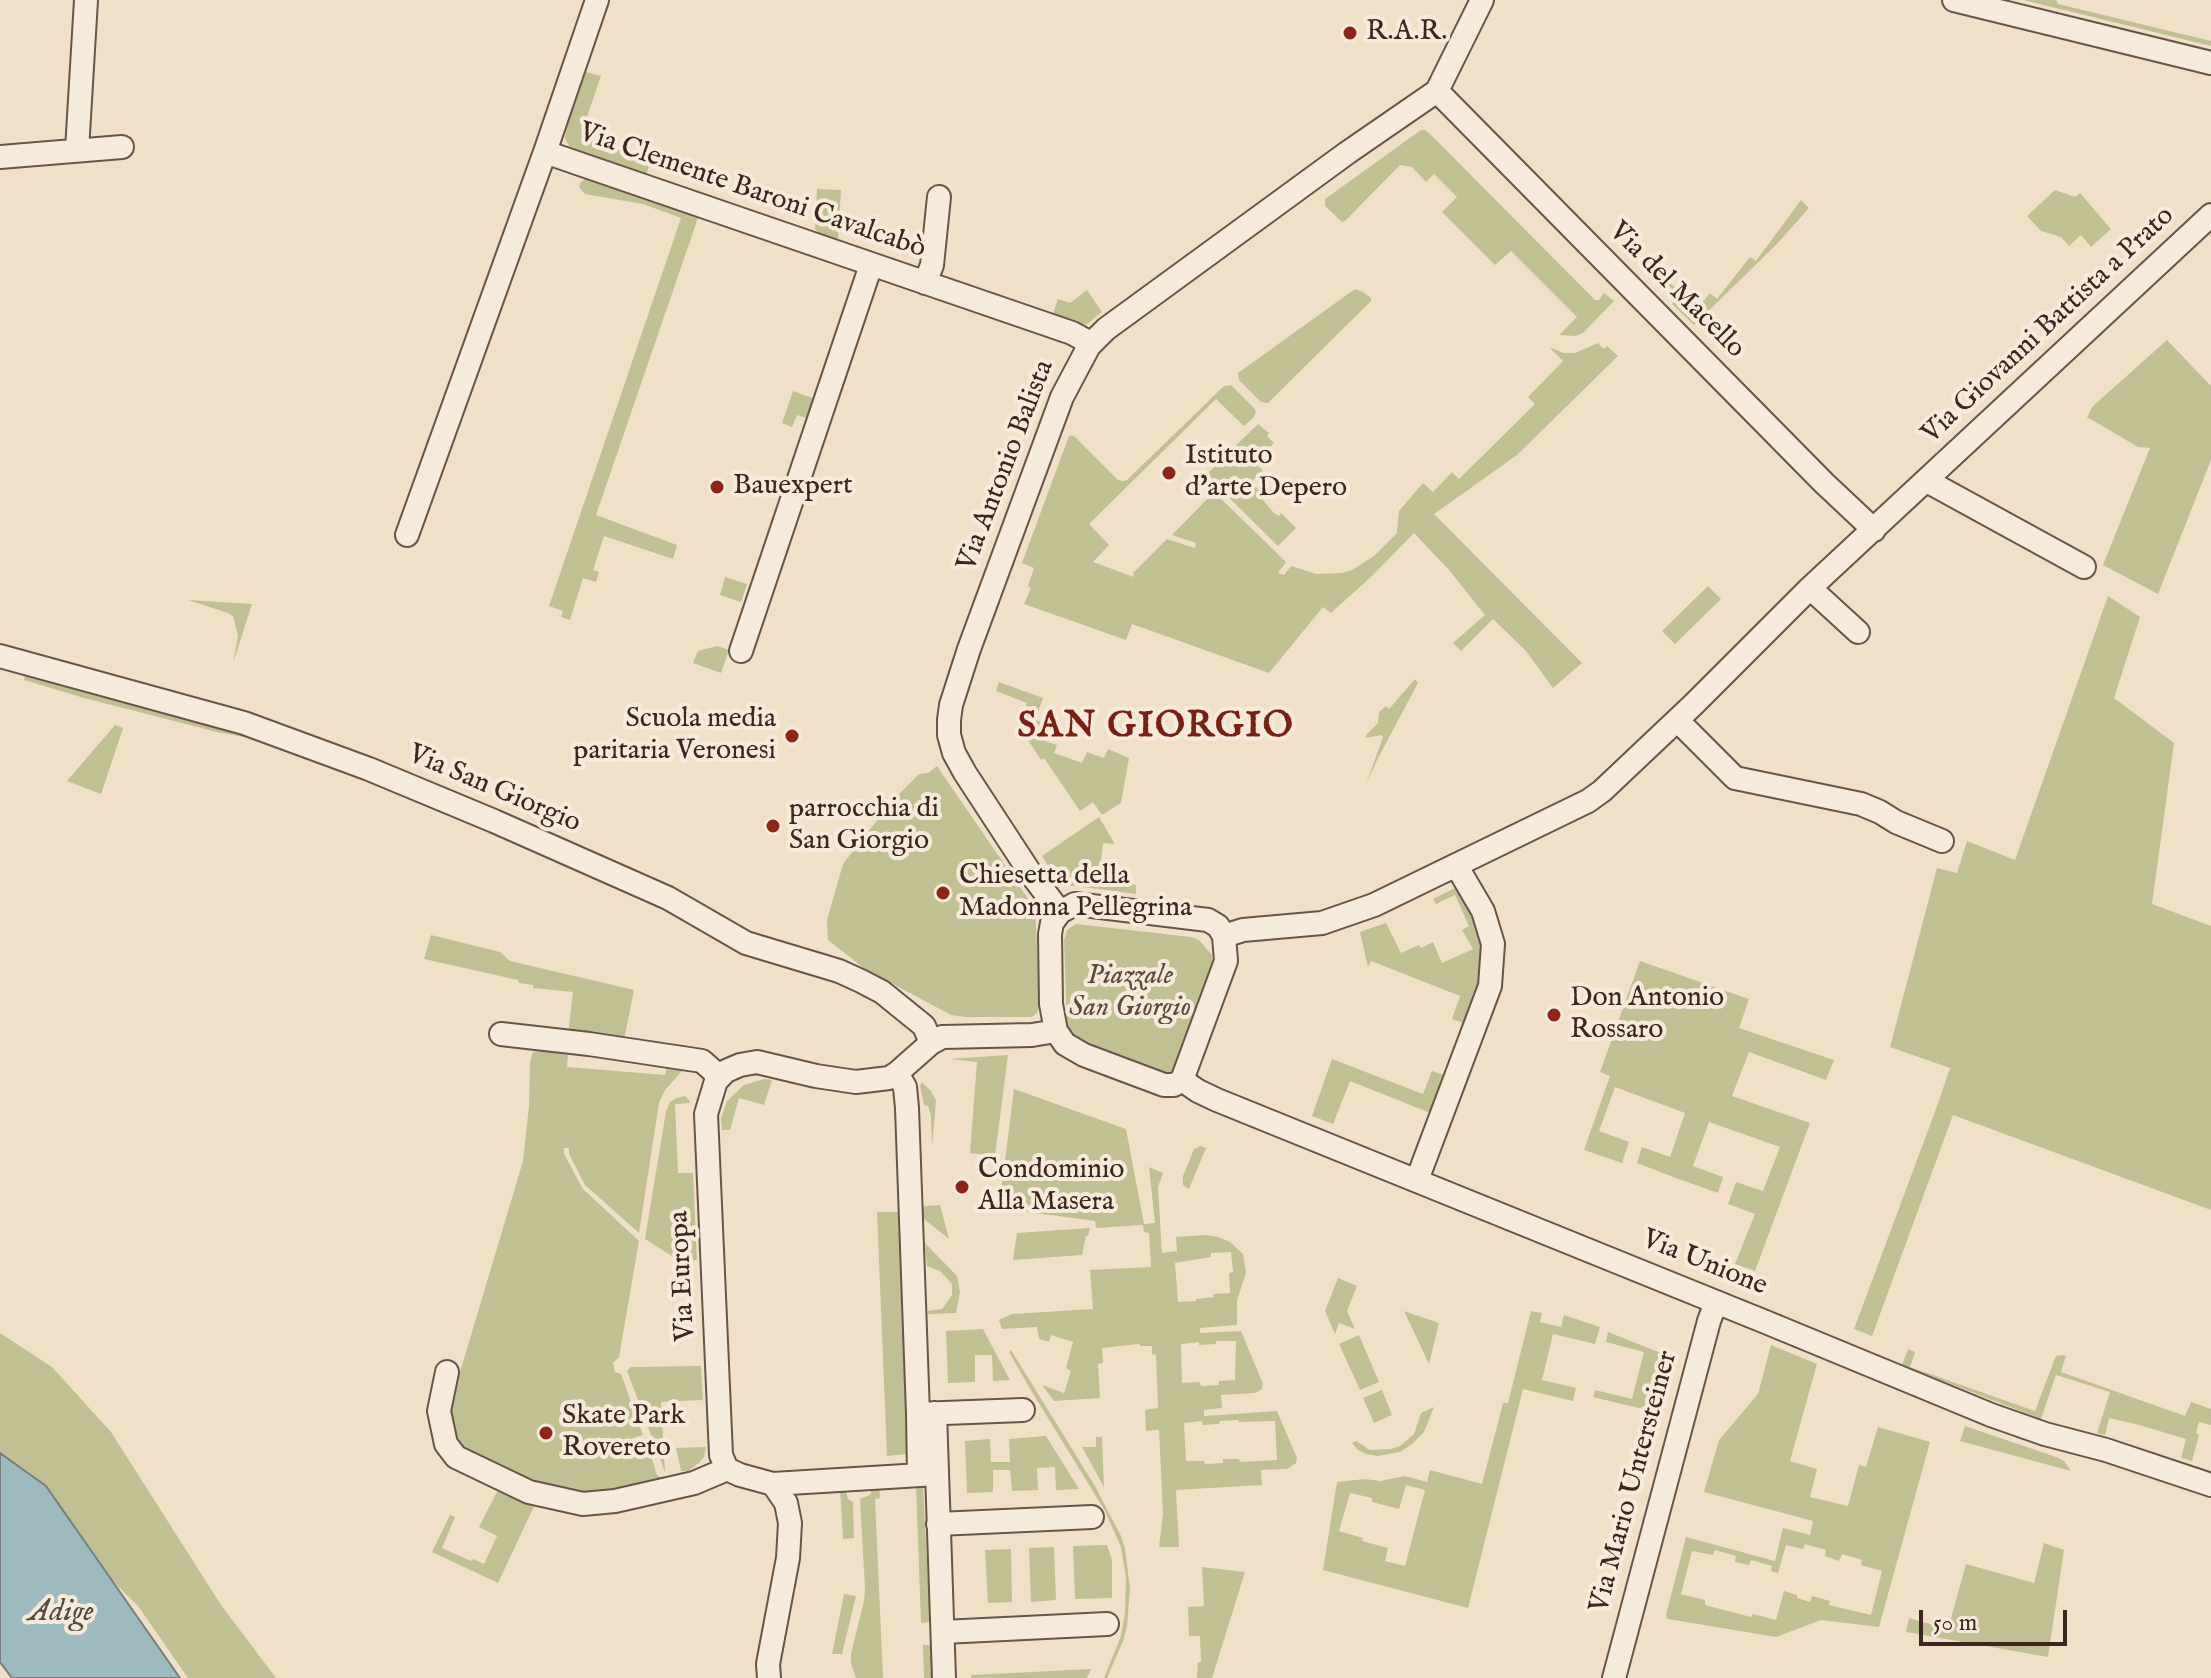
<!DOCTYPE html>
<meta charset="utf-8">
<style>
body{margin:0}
#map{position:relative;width:2211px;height:1678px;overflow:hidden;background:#f1e0c8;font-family:"IM FELL English",serif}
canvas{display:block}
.scale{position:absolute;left:1919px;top:1610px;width:148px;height:36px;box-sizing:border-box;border:4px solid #3c261d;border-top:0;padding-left:10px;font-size:24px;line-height:28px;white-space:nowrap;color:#3c261d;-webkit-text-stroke:6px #f6ebdb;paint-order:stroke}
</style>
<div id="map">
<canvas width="2211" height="1678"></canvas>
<div class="scale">50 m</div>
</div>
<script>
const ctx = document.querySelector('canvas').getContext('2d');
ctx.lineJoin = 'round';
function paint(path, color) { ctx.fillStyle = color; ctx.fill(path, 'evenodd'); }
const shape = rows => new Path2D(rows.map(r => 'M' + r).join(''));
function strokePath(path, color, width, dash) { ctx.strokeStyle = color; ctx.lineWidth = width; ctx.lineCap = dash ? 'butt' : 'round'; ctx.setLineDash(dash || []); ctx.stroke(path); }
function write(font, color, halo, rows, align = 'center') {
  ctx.font = font + ' "IM FELL English",serif'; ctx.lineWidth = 8; ctx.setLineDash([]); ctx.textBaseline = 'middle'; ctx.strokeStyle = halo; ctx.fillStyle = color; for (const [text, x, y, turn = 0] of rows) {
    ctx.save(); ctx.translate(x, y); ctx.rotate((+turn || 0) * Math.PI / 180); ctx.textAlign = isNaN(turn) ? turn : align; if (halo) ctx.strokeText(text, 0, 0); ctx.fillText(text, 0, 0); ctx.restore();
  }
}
const green = shape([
 [2023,0,2056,0,2058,4,2211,41,2211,46],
 [586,72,601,76,589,111,585,124,586,134,595,143,651,159,646,176,573,151,569,146,565,138,566,130],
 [1421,130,1425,130,1432,136,1595,300,1599,300,1604,293,1614,301,1583,333,1576,336,1559,335,1577,317,1511,251,1495,265,1442,212,1457,197,1434,174,1426,182,1412,167,1400,165,1346,220,1342,222,1325,206,1325,199],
 [587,177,699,215,596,515,677,545,673,559,604,536,593,570,599,572,596,582,583,578,570,620,561,617,563,611,549,606,681,218,643,204,585,194,579,187,580,183],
 [817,189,841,190,838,240,820,234,815,229],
 [2055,190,2075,197,2080,193,2111,229,2091,247,2081,235,2069,246,2061,237,2041,231,2027,216],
 [1801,200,1809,208,1777,244,1694,325,1672,304,1679,296,1664,281,1665,279,1699,307,1710,293,1717,299,1750,257,1756,261],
 [1355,289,1363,292,1371,298,1371,301,1268,403,1261,402,1239,380,1238,373],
 [1087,290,1102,312,1086,325,1053,314,1058,299,1070,303],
 [2167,340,2211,386,2211,460,2158,594,2103,565,2150,448,2138,447,2087,417,2093,406],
 [1598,343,1604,349,1607,346,1618,356,1517,455,1434,514,1582,663,1553,688,1526,651,1493,619,1461,651,1453,643,1485,615,1449,570,1414,533,1372,576,1331,613,1323,607,1269,673,1132,624,1126,640,1024,604,1031,588,1028,586,1034,568,1022,563,1069,436,1074,436,1118,480,1123,481,1127,480,1224,386,1231,385,1253,407,1256,411,1254,417,1244,426,1216,399,1089,524,1109,545,1093,562,1134,577,1133,573,1167,539,1195,548,1196,543,1172,535,1214,492,1286,562,1278,573,1284,575,1291,566,1316,574,1342,573,1352,570,1374,556,1397,533,1399,511,1423,483,1433,492,1452,472,1459,479,1535,404,1528,397,1563,361,1549,347,1564,353,1575,353],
 [793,391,815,399,809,419,797,415,792,427,782,423],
 [1258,424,1269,433,1267,436,1274,443,1258,460,1259,467,1263,470,1251,482,1265,496,1262,499,1274,513,1279,516,1281,513,1296,528,1278,546,1209,478,1207,474],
 [725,577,747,584,741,602,720,595],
 [1708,586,1721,599,1675,644,1662,631],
 [2108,596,2140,617,2114,698,2174,743,2152,904,2211,926,2211,1210,1953,1115,1872,1336,1854,1329,1936,1109,1950,1068,1890,1047,1937,868,1957,873,1967,841,2015,860],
 [188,600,252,604,233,663,238,636,233,616,228,613],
 [717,646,729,650,721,673,693,663,698,651],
 [26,669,261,738,254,739,217,732,84,698,24,680],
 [1415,679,1418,683,1377,760,1366,785,1383,737,1381,735,1366,738,1366,735,1378,723,1379,712,1386,706,1389,709],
 [999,682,1043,698,1035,720,1048,725,1043,740,1057,745,1054,753,1082,763,1087,752,1104,758,1108,749,1129,758,1121,803,1102,815,1093,802,1080,811,1044,758,1041,760,1019,726,1027,703,996,691],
 [115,725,123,728,101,794,67,781],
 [937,766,1035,909,1040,1001,1037,1013,1032,1017,967,1017,951,1015,865,969,828,940,827,920,843,864,893,800,919,774,928,773],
 [1099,817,1115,844,1103,843,1099,880,1136,885,1136,894,1068,885,1053,874,1042,856],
 [1455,888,1459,889,1463,893,1479,929,1482,941,1482,976,1466,1024,1452,1019,1460,996,1371,961,1368,967,1360,932,1386,923,1401,953,1419,945,1421,948,1433,942,1442,963,1473,949,1462,930,1469,926,1455,895,1436,904,1433,899],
 [1076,924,1191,937,1199,940,1212,955,1212,963,1171,1073,1165,1074,1078,1041,1067,1027,1064,940,1067,930],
 [431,935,500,952,510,961,634,990,624,1040,568,1035,573,992,533,988,533,985,519,983,518,980,424,959],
 [1640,961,1749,999,1739,1028,1834,1060,1826,1080,1749,1052,1732,1096,1810,1123,1755,1271,1735,1264,1755,1214,1728,1204,1736,1182,1763,1191,1780,1147,1709,1122,1693,1166,1723,1177,1718,1193,1676,1178,1637,1163,1642,1147,1670,1157,1685,1113,1615,1087,1599,1131,1629,1142,1622,1163,1584,1150,1610,1076,1600,1072],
 [543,1051,568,1055,567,1067,665,1075,667,1064,682,1066,683,1070,665,1090,659,1103,639,1233,585,1185,569,1154,569,1148,564,1148,564,1154,583,1189,639,1241,619,1357,613,1363,615,1372,621,1374,643,1435,627,1440,618,1438,616,1446,622,1448,646,1440,657,1475,665,1480,615,1494,562,1496,458,1449,449,1409,523,1161,529,1106,530,1062,533,1052],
 [1008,1055,995,1156,970,1153,977,1062,950,1059],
 [1332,1059,1423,1094,1432,1071,1447,1076,1433,1114,1350,1081,1333,1124,1312,1116],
 [764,1079,772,1080,764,1105,739,1098,730,1130,722,1130,721,1118,727,1101,744,1085],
 [922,1082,931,1091,936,1100,932,1147,931,1115,928,1106,924,1105,920,1086],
 [1014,1089,1126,1129,1144,1224,1155,1223,1149,1167,1163,1173,1158,1187,1162,1253,1177,1251,1176,1237,1207,1235,1218,1237,1230,1242,1243,1254,1246,1273,1237,1300,1237,1325,1200,1328,1200,1333,1241,1331,1263,1384,1262,1389,1255,1393,1221,1395,1222,1408,1204,1410,1204,1416,1277,1411,1297,1458,1296,1463,1287,1469,1261,1470,1262,1485,1176,1490,1179,1547,1159,1547,1163,1514,1159,1430,1146,1431,1145,1410,1158,1408,1156,1355,1152,1354,1152,1346,1140,1346,1139,1344,1102,1348,1103,1363,1098,1364,1100,1398,1054,1401,1042,1385,1064,1393,1071,1371,1066,1368,1073,1342,1051,1335,1049,1342,1039,1339,1037,1327,1002,1329,999,1320,1012,1314,1093,1309,1090,1270,1151,1267,1149,1233,1144,1232,1143,1225,1096,1228,1095,1221,999,1208],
 [1231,1252,1233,1272,1229,1273,1230,1293,1213,1294,1214,1297,1196,1299,1196,1301,1178,1302,1175,1263,1211,1257,1211,1253],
 [1216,1341,1236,1341,1235,1380,1219,1381,1219,1385,1201,1386,1200,1382,1182,1383,1181,1344,1199,1342,1199,1345,1216,1344],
 [1238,1420,1239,1422,1275,1421,1277,1460,1240,1462,1239,1459,1223,1459,1223,1463,1205,1464,1204,1461,1186,1461,1184,1423,1202,1421,1203,1425,1219,1424,1220,1421],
 [685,1096,689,1100,690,1103,675,1104,678,1173,693,1173,697,1260,678,1260,645,1239,666,1111,670,1102,677,1098],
 [1200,1146,1206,1148,1189,1189,1183,1185,1183,1176,1194,1149],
 [940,1205,945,1224,949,1239,924,1219,922,1210,924,1206],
 [877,1212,898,1212,907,1454,887,1456],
 [1090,1228,1088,1236,1086,1236,1082,1255,1013,1260,1017,1233],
 [925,1243,957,1276,960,1292,956,1313,928,1314,928,1311,942,1309,952,1295,952,1284,940,1271,927,1266],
 [1338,1278,1357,1286,1347,1311,1355,1329,1339,1323,1335,1334,1325,1311],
 [1404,1311,1439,1323,1429,1364],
 [1531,1311,1542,1313,1540,1322,1561,1327,1564,1315,1600,1327,1595,1344,1553,1334,1542,1380,1576,1388,1573,1401,1523,1389,1468,1608,1323,1570,1337,1482,1365,1479,1380,1481,1405,1476,1427,1482,1430,1470,1482,1484,1503,1403,1508,1403],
 [1406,1485,1425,1490,1405,1566,1385,1561,1388,1548,1362,1541,1363,1538,1339,1531,1350,1493,1372,1498,1372,1502,1399,1509],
 [983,1329,1010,1380,993,1381,992,1355,975,1355,975,1382,948,1383,946,1331],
 [1608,1332,1661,1353,1647,1410,1593,1397,1595,1390,1632,1399,1644,1352,1606,1342],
 [0,1333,52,1367,111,1432,221,1605,276,1678,188,1678,138,1606,0,1470],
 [1359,1335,1379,1382,1360,1390,1339,1344],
 [1771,1345,1817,1364,1790,1461,1817,1469,1810,1497,1848,1506,1859,1465,1866,1467,1878,1427,1930,1442,1879,1627,1821,1620,1776,1637,1668,1619,1666,1615,1686,1537,1775,1561,1783,1528,1810,1535,1813,1521,1704,1492,1719,1440,1758,1394],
 [1805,1544,1826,1550,1825,1556,1839,1561,1842,1554,1862,1560,1861,1565,1882,1571,1871,1615,1829,1605,1830,1601,1812,1596,1810,1602,1797,1598,1797,1595,1784,1591,1776,1620,1753,1614,1751,1617,1705,1605,1705,1600,1681,1594,1692,1551,1713,1555,1715,1550,1736,1556,1735,1562,1749,1565,1751,1560,1772,1566,1771,1571,1778,1573,1786,1545,1803,1549],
 [1908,1349,1915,1352,1910,1367,2035,1411,2055,1358,2056,1356,2063,1355,2066,1356,2061,1372,2185,1416,2191,1402,2194,1403,2211,1409,2211,1425,2199,1422,2196,1433,2199,1435,2192,1461,2181,1458,2186,1439,2139,1425,2109,1418,2105,1435,2097,1433,2110,1392,2056,1375,2041,1419,1902,1365],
 [1011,1350,1095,1486,1121,1536,1125,1549,1130,1588,1127,1626,1123,1641,1107,1678,1104,1678,1121,1636,1125,1613,1126,1578,1121,1547,1105,1511,1029,1387,1009,1352],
 [701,1366,703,1400,661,1402,665,1472,627,1371,631,1367],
 [1382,1390,1392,1415,1374,1423,1363,1398],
 [1434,1407,1424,1432,1412,1444,1400,1452,1378,1456,1366,1454,1358,1450,1352,1443,1356,1441,1370,1450,1391,1449,1400,1446,1414,1434,1421,1413],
 [1965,1426,2056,1457,2064,1461,2071,1471,1960,1441],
 [1046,1436,1079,1489,1056,1490,1055,1467,1037,1468,1038,1490,1012,1491,1010,1470,993,1470,993,1492,967,1493,965,1441,990,1439,991,1462,1010,1462,1009,1439],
 [1096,1437,1102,1437,1104,1487,1082,1447,1096,1447],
 [706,1447,704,1457,699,1463,688,1471,681,1471,676,1448],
 [879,1484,880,1498,875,1499,883,1678,856,1678,851,1664,851,1654,864,1601,865,1588,860,1499,870,1495,873,1485],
 [923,1484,930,1622,921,1623,916,1485],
 [500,1486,536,1502,498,1583,432,1552,450,1515,455,1517,442,1548,471,1561,473,1559,484,1564,497,1536,479,1527],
 [840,1487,844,1487,848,1499,853,1502,854,1538,843,1539],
 [2044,1543,2064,1550,2048,1657,1906,1632,1909,1618,1948,1629,1966,1564,2034,1583],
 [1107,1545,1112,1560,1112,1598,1075,1599,1073,1546],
 [1054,1547,1056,1600,1031,1602,1029,1548],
 [1011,1549,1012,1602,988,1603,985,1550],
 [1202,1567,1245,1572,1212,1678,1197,1678,1198,1662,1201,1662,1200,1636,1189,1636,1188,1607,1204,1606],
 [844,1594,856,1596,842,1654,832,1654],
 [923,1645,931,1645,932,1678,924,1678],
 [1091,1669,1087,1678,971,1678,971,1675]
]);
const water = shape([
 [0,1453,46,1486,180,1678,12,1678,0,1662,0,1453]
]);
const minor = shape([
 [597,0,545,152,1072,333,1083,339,1089,346],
 [1954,0,2211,63],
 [1437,91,1824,483,1874,530],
 [77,150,86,0],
 [0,157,122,147],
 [925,283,932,265,939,197],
 [1927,481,2084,567],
 [407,535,545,152],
 [1810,588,1858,632],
 [741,651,871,265],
 [0,656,244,723,369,769,494,821,668,898,746,943,839,971,861,981,882,992,924,1026,931,1043],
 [1677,720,1735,778,1861,804,1880,812,1896,822,1942,841],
 [1075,904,1208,920,1218,926,1224,936,1226,961,1182,1080,1174,1085,1164,1085,1084,1055,1065,1044,1056,1031,1051,1004,1050,934,1052,923,1060,912,1075,904],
 [1060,912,1031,874,965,773,954,753,949,735,949,720,951,705,969,649,1062,397,1089,346,1106,329,1347,153,1437,91,1482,0],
 [1224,936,1243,930,1322,923,1374,905,1588,801,1602,791,1694,704,1810,588,2211,215],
 [501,1034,589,1044,702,1061,720,1077],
 [897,1073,905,1087,907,1108,918,1414,1023,1410],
 [1182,1080,1198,1091,1217,1100,1768,1323,1991,1415,2045,1434,2106,1450,2211,1485],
 [1417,1180,1490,986,1493,944,1483,911,1456,865],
 [447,1372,439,1411,446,1444,456,1457,529,1492,583,1504,615,1501,694,1483,727,1469],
 [935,1413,944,1678],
 [918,1414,919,1475],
 [773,1484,937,1474],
 [938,1524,1092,1517],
 [943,1632,1107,1624],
 [769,1678,768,1664,788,1558,790,1523,786,1503,773,1484,740,1475,727,1469,721,1455,706,1114,716,1081,726,1071,740,1065,757,1062,816,1076,856,1082,889,1078,897,1073,931,1043,942,1037,1032,1035,1056,1031],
 [1614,1678,1709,1321,1716,1302]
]);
const markers = [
 [1350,33,8,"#8f2418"],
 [1169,473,8,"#8f2418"],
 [717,487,8,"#8f2418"],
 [792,736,8,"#8f2418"],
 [773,826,8,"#8f2418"],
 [943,893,8,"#8f2418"],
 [1554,1015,8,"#8f2418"],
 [962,1187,8,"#8f2418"],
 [546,1433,8,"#8f2418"]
];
const poiNames = [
 ["R.A.R.",1366,33],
 ["Istituto",1185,457],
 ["d'arte Depero",1185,489],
 ["Bauexpert",733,487],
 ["Scuola media",776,720,"right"],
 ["paritaria Veronesi",776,752,"right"],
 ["parrocchia di",789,810],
 ["San Giorgio",789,842],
 ["Chiesetta della",959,877],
 ["Madonna Pellegrina",959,909],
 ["Don Antonio",1570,999],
 ["Rossaro",1570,1031],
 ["Condominio",978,1171],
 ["Alla Masera",978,1203],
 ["Skate Park",562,1417],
 ["Rovereto",562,1449]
];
const streetNames = [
 ["Via Clemente Baroni Cavalcabò",752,192,19],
 ["Via del Macello",1676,291,45],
 ["Via Giovanni Battista a Prato",2049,326,-43],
 ["Via Antonio Balista",1007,466,-69],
 ["Via San Giorgio",494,790,23],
 ["Via Unione",1704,1264,22],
 ["Via Europa",684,1276,-93],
 ["Via Mario Untersteiner",1635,1482,-75]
];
const parkNames = [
 ["Piazzale",1130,977],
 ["San Giorgio",1130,1009]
];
const waterNames = [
 ["Adige",61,1614]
];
const districtNames = [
 ["SAN GIORGIO",1156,729]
];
paint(green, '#c1c092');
paint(water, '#9dbbbe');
strokePath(water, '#767f7e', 2);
strokePath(minor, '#695448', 26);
strokePath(minor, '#f6ebdb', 22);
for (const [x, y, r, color] of markers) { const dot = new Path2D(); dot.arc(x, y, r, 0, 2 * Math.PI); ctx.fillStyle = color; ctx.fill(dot); strokePath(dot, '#f6ebdb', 3); }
write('28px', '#3c261d', '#f6ebdb', poiNames, 'left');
write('28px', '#3c261d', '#f6ebdb', streetNames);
write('italic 28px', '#5d4c3a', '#f6ebdb', parkNames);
write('italic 30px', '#544b45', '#f6ebdb', waterNames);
ctx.letterSpacing = '2px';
write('bold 36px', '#7a1f14', '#f6ebdb', districtNames);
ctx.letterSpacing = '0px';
</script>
